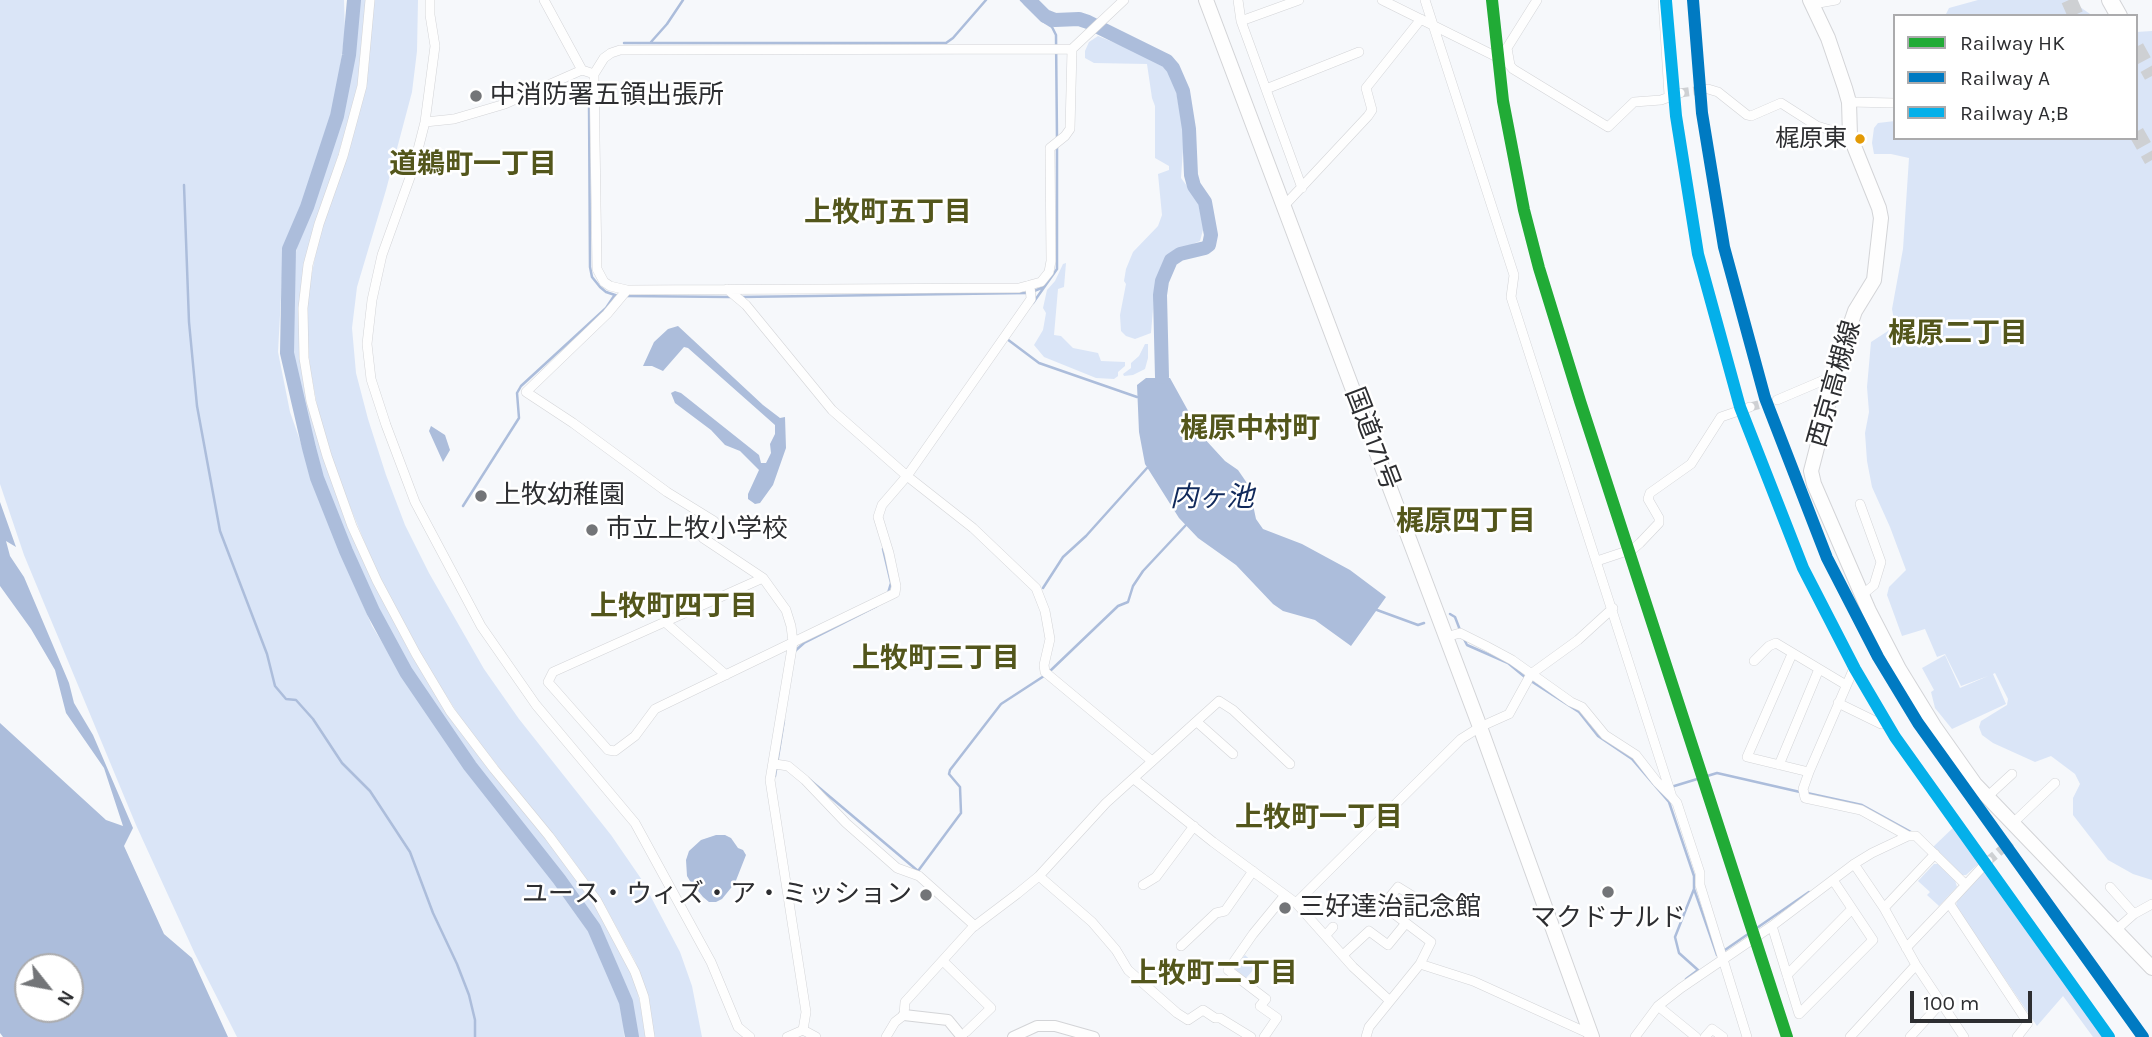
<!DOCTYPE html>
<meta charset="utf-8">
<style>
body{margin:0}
#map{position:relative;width:2152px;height:1037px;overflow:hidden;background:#f6f8fb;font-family:Karla,sans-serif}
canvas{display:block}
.legend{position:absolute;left:1893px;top:14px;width:245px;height:126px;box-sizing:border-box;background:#fff;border:2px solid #ababad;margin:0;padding:9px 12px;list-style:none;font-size:21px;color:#2d2e31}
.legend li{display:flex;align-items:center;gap:14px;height:35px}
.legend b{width:35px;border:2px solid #ababad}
.north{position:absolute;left:14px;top:953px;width:70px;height:70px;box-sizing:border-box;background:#fff;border:2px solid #ababad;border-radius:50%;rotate:121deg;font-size:19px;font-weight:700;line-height:28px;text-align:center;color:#2d2e31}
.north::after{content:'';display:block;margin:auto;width:24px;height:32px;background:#737578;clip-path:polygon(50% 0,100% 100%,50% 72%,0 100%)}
.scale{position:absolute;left:1910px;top:991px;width:122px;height:32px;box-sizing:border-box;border:4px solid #2d2e31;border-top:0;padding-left:9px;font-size:21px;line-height:24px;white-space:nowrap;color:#2d2e31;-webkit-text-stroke:5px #fff;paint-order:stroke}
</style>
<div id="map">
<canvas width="2152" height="1037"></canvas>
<ul class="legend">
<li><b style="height:9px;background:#21ab36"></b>Railway HK</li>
<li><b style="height:9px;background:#007ac2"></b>Railway A</li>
<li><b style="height:9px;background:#04b0ea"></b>Railway A;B</li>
</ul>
<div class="north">N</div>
<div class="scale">100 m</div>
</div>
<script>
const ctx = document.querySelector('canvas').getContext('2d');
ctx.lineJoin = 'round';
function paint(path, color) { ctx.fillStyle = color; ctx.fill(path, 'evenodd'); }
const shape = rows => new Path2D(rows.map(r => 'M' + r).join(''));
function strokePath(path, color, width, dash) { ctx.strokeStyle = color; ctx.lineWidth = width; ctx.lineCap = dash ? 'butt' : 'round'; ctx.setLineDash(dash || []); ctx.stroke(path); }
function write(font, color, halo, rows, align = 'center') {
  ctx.font = font + ' Karla,"Noto Sans JP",sans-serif'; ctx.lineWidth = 5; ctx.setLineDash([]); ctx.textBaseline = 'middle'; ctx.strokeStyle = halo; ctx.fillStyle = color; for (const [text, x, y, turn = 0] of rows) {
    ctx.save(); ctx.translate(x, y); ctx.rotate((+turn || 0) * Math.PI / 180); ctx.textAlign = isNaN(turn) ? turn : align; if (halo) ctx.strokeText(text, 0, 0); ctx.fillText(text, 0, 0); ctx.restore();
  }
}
const green = shape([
 [0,0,344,0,345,32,336,96,322,146,297,216,282,278,278,352,290,412,332,532,372,626,418,700,482,789,561,891,589,932,623,1007,624,1037,237,1037,195,954,136,825,24,555,0,484],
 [356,0,366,0,360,83,304,267,309,399,385,603,410,653,443,705,561,855,601,913,634,978,648,1037,635,1037,625,986,607,943,581,902,472,765,408,671,376,610,347,549,311,449,290,349,291,282,298,240,339,117,351,56],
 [372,0,418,0,417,51,412,92,386,190,357,287,352,328,356,373,368,419,386,475,405,525,429,573,484,669,519,719,611,835,642,880,680,952,692,986,702,1037,654,1037,648,999,635,961,605,906,570,856,465,725,428,667,387,597,335,470,319,415,310,368,306,324,309,287,319,238,354,130],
 [1978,0,2070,0,2093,16,1945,16,1949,8],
 [2152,31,2152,880,2133,874,2108,860,2073,815,2073,798,2080,784,2075,774,2051,756,2035,762,1993,743,1982,735,1979,727,1981,721,2007,705,2008,699,1995,673,1993,674,2006,704,1952,729,1935,708,1931,692,1934,690,1922,668,1945,655,1960,688,1988,676,1961,686,1945,654,1937,657,1925,629,1902,636,1887,595,1889,587,1906,570,1890,527,1872,487,1867,461,1865,433,1869,412,1867,387,1871,342,1891,329,1894,320,1892,309,1903,249,1909,158,1891,154,1874,154,1872,143,1874,128,1878,123,1895,121,1895,138,2136,138,2136,32],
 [1098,36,1160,61,1167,67,1175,85,1184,135,1181,178,1199,202,1204,226,1200,241,1178,250,1165,260,1155,285,1151,333,1135,339,1126,336,1121,331,1120,315,1126,284,1124,281,1126,269,1133,252,1158,226,1162,215,1158,174,1169,170,1169,166,1155,158,1155,106,1152,98,1147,64,1094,63,1085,58,1085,51,1089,42],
 [1066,263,1064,287,1058,289,1054,335,1061,336,1073,348,1098,353,1101,361,1125,362,1125,366,1118,372,1118,376,1114,379,1096,378,1044,357,1034,345,1043,330,1046,313,1043,308,1047,290,1055,281,1063,264],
 [1145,344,1148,344,1148,358,1145,369,1133,375,1124,376,1123,374,1131,368,1131,363,1139,356],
 [1957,824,1984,859,1966,875,1962,875,1933,847],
 [1934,864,1938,864,1955,880,1957,887,1939,906,1927,895,1930,892,1918,881],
 [1987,865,2106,1037,2093,1037,2063,996,2037,1026,1956,907,1957,899],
 [1245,955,1257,966,1246,978,1234,968]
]);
const water = shape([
 [678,326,763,405,780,418,785,417,786,448,773,485,760,503,755,504,748,499,748,494,759,470,740,451,725,445,711,430,675,403,671,393,675,391,681,393,759,455,761,463,766,463,771,453,770,444,775,434,775,425,688,348,684,347,663,371,652,366,643,366,654,342,668,329],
 [1146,378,1170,378,1202,436,1225,461,1238,470,1249,486,1256,519,1263,529,1302,544,1350,570,1386,597,1351,646,1315,620,1283,611,1273,604,1236,565,1198,538,1179,518,1145,464,1139,432,1137,385],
 [431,426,445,435,450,450,443,462,429,431],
 [0,502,16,547,6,541,10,556,24,577,69,683,74,703,93,735,133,828,124,846,164,934,192,958,228,1037,3,1037,0,1033,0,723,106,820,123,826,104,768,66,713,55,670,31,629,0,586],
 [28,967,70,967,70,1009,28,1009],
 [716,835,725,835,731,838,738,848,743,850,746,855,735,883,722,899,716,902,709,902,703,897,690,881,687,876,686,860,689,851,701,840]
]);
const stream = shape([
 [1021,0,1044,22,1052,27,1056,35,1057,139],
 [651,42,667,24,683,0],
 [624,43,946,43,953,38,986,0],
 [589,102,590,267,592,277,600,287,606,292,618,296],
 [184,185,189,322,197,406,220,531,267,654,275,686,286,699,296,700,313,719,342,763,370,791,410,852,433,913,457,964,469,995,475,1020,475,1037],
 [1034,291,1044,287],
 [625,296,730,297],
 [740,297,1028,293],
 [1033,303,1057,269,1057,146],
 [1007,339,1039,363,1137,397],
 [463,506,519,418,517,393,521,386,606,308,614,296],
 [883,549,891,583,888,593],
 [1043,588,1063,557,1086,536,1147,468],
 [1377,610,1418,625,1424,623],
 [1450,614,1455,617,1460,630],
 [1464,639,1467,645,1508,663,1526,678],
 [795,651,804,643,877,606],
 [1049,672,1118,606,1128,602,1133,586,1143,571,1186,525],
 [1531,681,1579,712,1598,736,1632,759,1669,802,1694,876,1694,889,1717,955],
 [775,776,784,720],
 [810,780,918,871,961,813,960,787,949,774,950,770,1001,704,1044,676],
 [1671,787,1717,773,1800,792],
 [1807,793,1862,805,1911,832],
 [1722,952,1809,892],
 [1686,979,1698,970,1679,953,1675,937,1694,889]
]);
const river = shape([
 [354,0,349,55,337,116,307,207,289,249,287,353,309,448,317,478,346,551,373,611,406,672,470,766,559,879,594,928,626,1002,632,1037],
 [1029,0,1045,16,1055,20,1079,19,1088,22,1167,61,1173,68,1183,91,1189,129,1191,175,1194,186,1205,202,1211,235,1209,245,1205,248,1180,254,1171,260,1162,281,1160,295,1162,377]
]);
const minorTunnel = shape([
 [1680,93,1708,89],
 [1750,407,1777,400],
 [1988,861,2011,842]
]);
const motorwayTunnel = shape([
 [2069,0,2076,16],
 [2136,47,2152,76],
 [2136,132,2152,160]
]);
const minor = shape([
 [370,0,362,86,343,156,319,224,308,265,303,308,304,358,311,401,327,456,352,526,377,581,416,654,450,711,494,769,549,836,597,901,635,972,644,997,650,1037],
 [430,0,430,15,435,46,425,122,413,169,382,255,372,300,367,344,371,379,386,425,415,502,481,626,536,705,635,823,711,962,738,1027,750,1037],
 [544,0,582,70],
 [1238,0,1241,21],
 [1299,0,1241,21,1302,188],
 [1382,0,1507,62,1513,69,1608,127,1634,102,1661,100,1680,93],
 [1425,0,1514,275,1511,297,1672,797,1677,803,1700,873,1700,885,1747,1037],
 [1663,0,1669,95],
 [1813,4,1836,0],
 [1072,49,620,50,611,53,604,58,594,74,597,269,604,282,610,286,627,290,1019,288,1041,282,1049,272,1051,261,1050,148,1065,136,1070,129,1072,49,1124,0],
 [1510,65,1507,48,1537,0],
 [1266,89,1359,52],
 [1708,89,1718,92,1747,115,1751,116,1781,103,1817,126,1850,136],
 [1849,102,1895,103],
 [425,122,454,119,505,104,582,70,594,74],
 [1283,207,1368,116,1372,110,1366,88,1421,19],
 [727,289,746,305,832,410,907,476,973,528,1036,588,1045,611,1050,639,1044,665,1045,672,1152,761],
 [627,290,607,314,526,392,573,423,667,492,714,521,703,538,763,578,786,610,791,626,793,642,770,780,806,1012,803,1030],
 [1777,400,1824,380,1834,379],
 [1860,504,1881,562,1874,585,1862,595],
 [1597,561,1633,549,1640,543,1659,523,1659,518,1648,499,1650,493,1691,464,1721,417,1750,407],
 [763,578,553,672,548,682,608,750,615,751,635,736,655,709,895,593,896,586,889,553,878,517,882,505,907,476,1031,299,1030,285],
 [665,622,726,675],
 [1446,637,1460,633,1486,646,1512,660,1571,702,1582,707,1605,735,1636,755,1657,782,1671,796],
 [1792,654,1747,757,1809,772,1854,668],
 [1754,661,1769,646,1776,643,1846,685],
 [1838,703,1881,724],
 [1197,722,1233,754],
 [775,764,788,766,805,780,846,823,897,868,919,876,975,926],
 [1779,765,1819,669],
 [1809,772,1803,789,1805,798,1861,810,1908,836,1916,836,1965,884],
 [1134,779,1213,842,1296,903,1353,967,1390,1001],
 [1987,797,2012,774],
 [2013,823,2055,783],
 [1988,861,1949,903,2028,1023,2017,1037],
 [1854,864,1884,908,1916,965,1964,1037],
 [1039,876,1092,922,1116,950,1128,970,1177,1013,1188,1020,1203,1010,1215,1018,1220,1018,1251,1037],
 [1143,885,1156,877,1194,826],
 [2110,887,2134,914],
 [1411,895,1398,887,1385,903,1385,907,1431,942,1420,964],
 [1296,903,1461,739,1480,727,1509,714,1531,674,1578,640,1613,608],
 [1884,908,1935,854],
 [1772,926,1799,1014,1873,940,1833,880],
 [2116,930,2134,914,2152,904],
 [1326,935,1333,927],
 [1181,946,1216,913,1225,911,1253,871],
 [1906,948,1949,903],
 [1343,955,1369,931,1388,945,1406,923],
 [943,961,991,1008,966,1032],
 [1787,975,1852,909],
 [1658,1006,1696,1037],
 [803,1030,816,1037],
 [787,1037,803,1030],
 [886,1037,895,1022,904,1015,905,1002,972,928,1017,894,1039,876,1106,803,1219,701,1233,710,1290,764],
 [1264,1037,1277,1018,1260,1006,1266,999,1228,970,1253,934,1285,895],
 [1366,1037,1369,1027,1420,964,1473,981,1590,1034],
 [1635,1037,1658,1006,1681,988,1772,926,1854,864,1872,853,1908,836],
 [1705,1037,1712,1029,1723,1037],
 [1850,1037,1916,965],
 [1910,1037,1941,1003]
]);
const tertiary = shape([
 [904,1015,948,1020,962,1037],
 [1013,1037,1037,1026,1055,1026,1094,1037]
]);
const primary = shape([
 [1810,0,1828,38,1845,88,1849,102,1850,136,1879,208,1881,218,1874,280,1855,311,1844,343,1811,471,1814,484,1869,611,1899,669,1934,726,1975,784,2152,968]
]);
const trunk = shape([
 [1206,0,1480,727,1592,1037]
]);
const motorway = shape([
 [2110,0,2119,16]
]);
const rail1 = shape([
 [1492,0,1503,101,1524,210,1539,268,1580,401,1787,1037]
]);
const rail2 = shape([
 [1693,0,1702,113,1724,247,1765,398,1827,558,1878,657,1918,723,2143,1037]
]);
const rail3 = shape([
 [1666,1,1676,116,1698,254,1740,407,1803,568,1855,669,1895,737,2109,1037]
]);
const markers = [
 [476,96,7,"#737578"],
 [1860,139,6,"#e39a05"],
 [481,496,7,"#737578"],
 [592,530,7,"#737578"],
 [1608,892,7,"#737578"],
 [926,895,7,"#737578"],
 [1285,908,7,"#737578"]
];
const busNames = [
 ["梶原東",1847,139]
];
const poiNames = [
 ["中消防署五領出張所",490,96],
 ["上牧幼稚園",495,496],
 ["市立上牧小学校",606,530],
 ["ユース・ウィズ・ア・ミッション",912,895,"right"],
 ["三好達治記念館",1299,908],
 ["マクドナルド",1608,919,"center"]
];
const streetNames = [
 ["西京高槻線",1835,384,-74],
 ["国道171号",1372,439,69]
];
const neighbourhoodNames = [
 ["道鵜町一丁目",473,165],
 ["上牧町五丁目",888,213],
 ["梶原二丁目",1958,334],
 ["梶原中村町",1250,429],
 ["梶原四丁目",1466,522],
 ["上牧町四丁目",674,607],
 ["上牧町三丁目",936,659],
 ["上牧町一丁目",1319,818],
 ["上牧町二丁目",1214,974]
];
const waterNames = [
 ["内ヶ池",1212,498]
];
paint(green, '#dae5f7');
paint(water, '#acbddb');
strokePath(stream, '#acbddb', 2.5);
strokePath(river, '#acbddb', 14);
strokePath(minorTunnel, '#ced0d3', 9, [9, 4.5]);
strokePath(motorwayTunnel, '#ced0d3', 16, [16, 8]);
strokePath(minor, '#d3d4d7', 10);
strokePath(tertiary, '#d3d4d7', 12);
strokePath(primary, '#d3d4d7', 16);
strokePath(trunk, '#d3d4d7', 16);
strokePath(motorway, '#d3d4d7', 18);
strokePath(minor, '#fefefe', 9);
strokePath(tertiary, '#fefefe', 10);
strokePath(primary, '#fefefe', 14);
strokePath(trunk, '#fefefe', 14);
strokePath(motorway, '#fefefe', 16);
strokePath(rail1, '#21ab36', 12);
strokePath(rail2, '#007ac2', 12);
strokePath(rail3, '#04b0ea', 12);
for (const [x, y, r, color] of markers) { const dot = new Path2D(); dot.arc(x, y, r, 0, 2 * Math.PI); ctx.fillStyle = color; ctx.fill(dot); strokePath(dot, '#fff', 2.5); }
write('24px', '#2d2e31', '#fff', busNames, 'right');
write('26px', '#2d2e31', '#fff', poiNames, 'left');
write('26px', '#2d2e31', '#fff', streetNames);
write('bold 28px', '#53561b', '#fff', neighbourhoodNames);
write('italic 28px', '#10295b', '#fff', waterNames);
</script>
